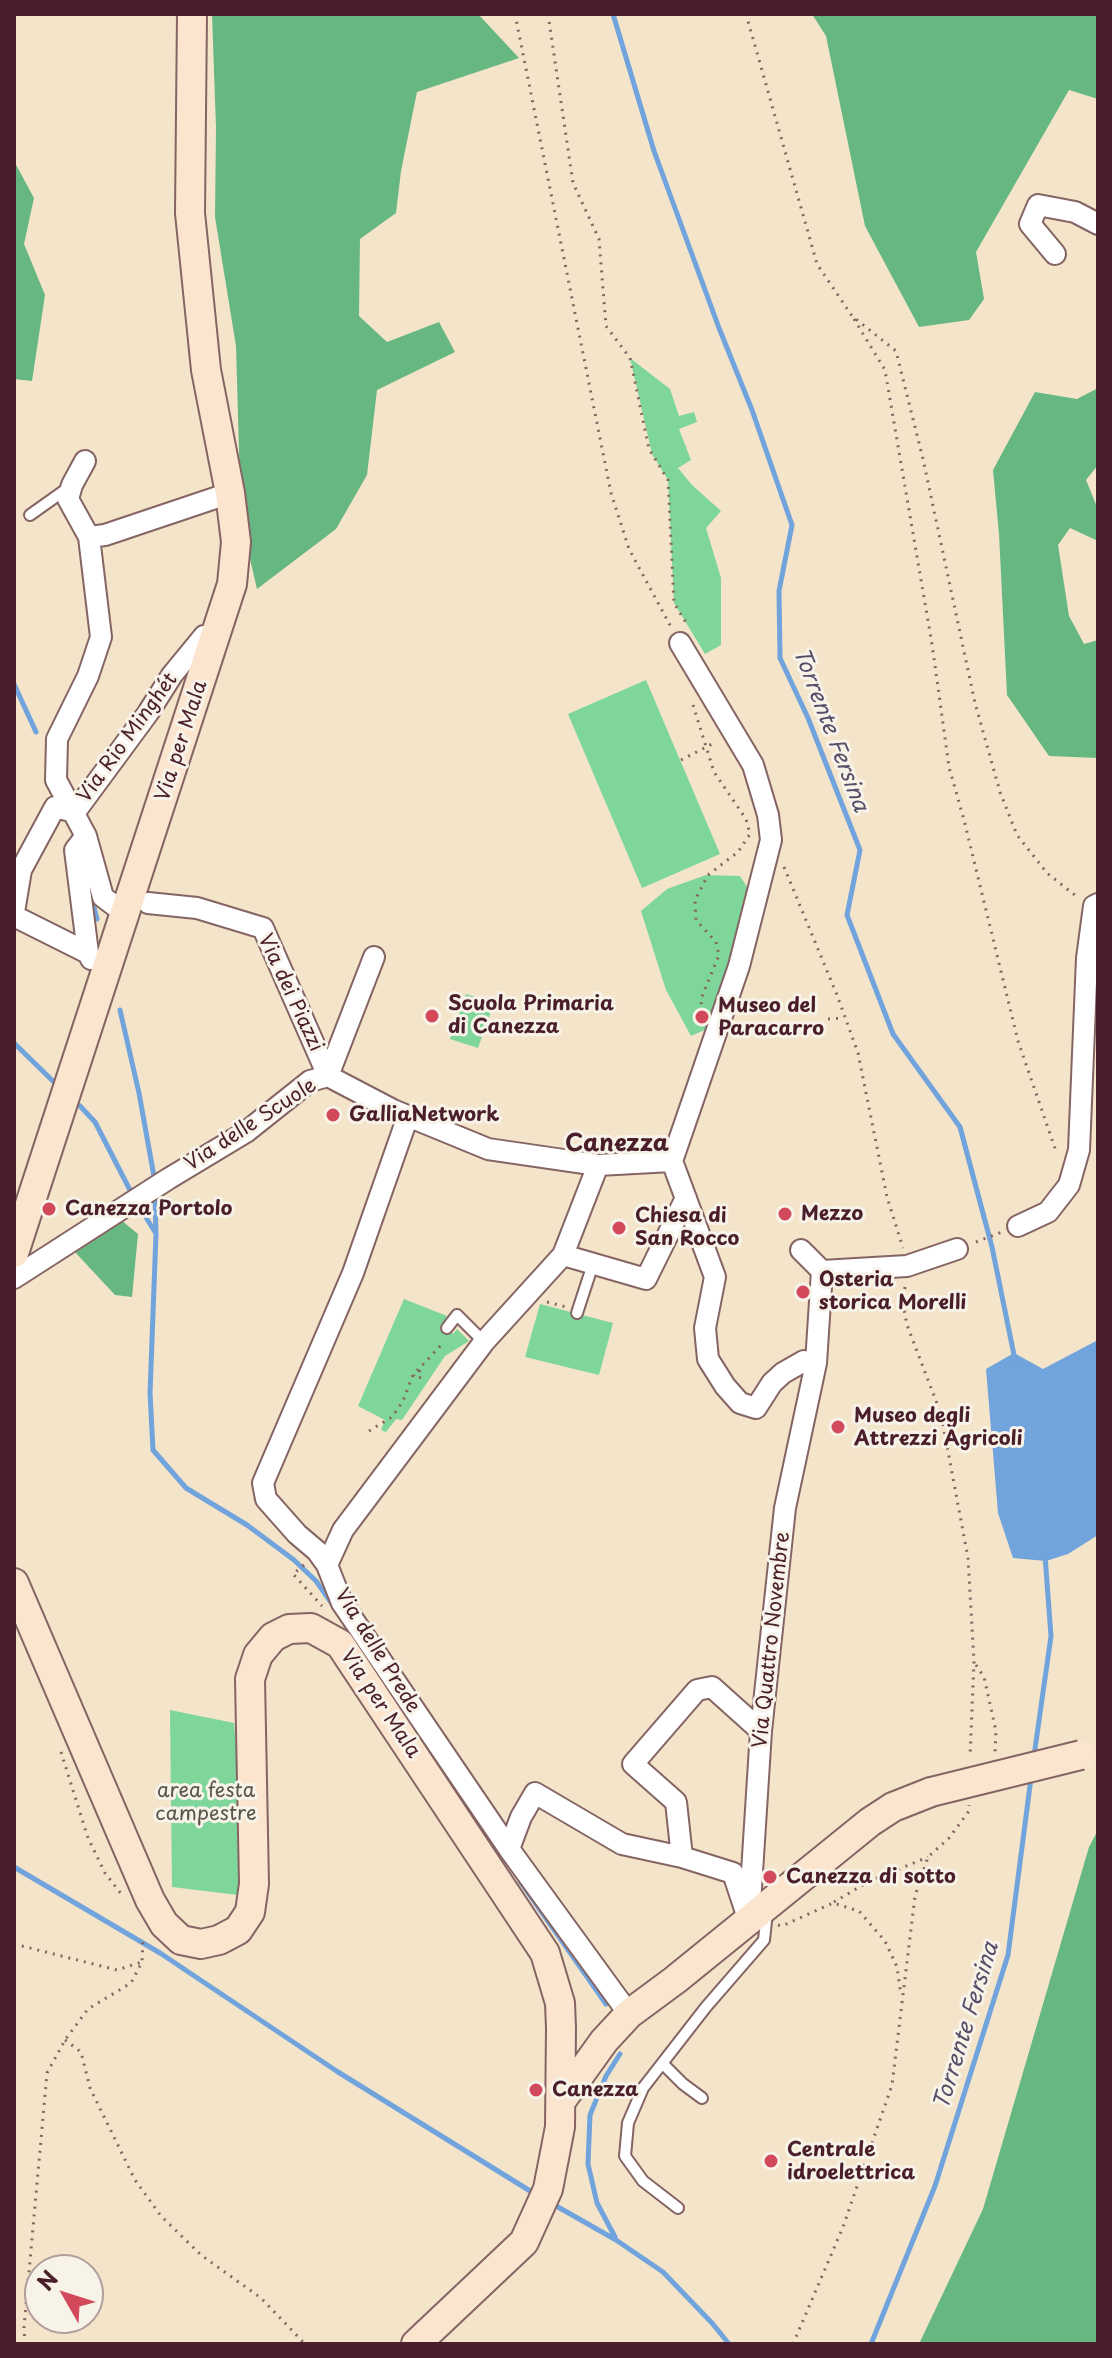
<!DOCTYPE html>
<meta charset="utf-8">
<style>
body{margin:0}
#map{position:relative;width:1112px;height:2358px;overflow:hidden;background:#f3e4ca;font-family:"Playpen Sans",sans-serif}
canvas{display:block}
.frame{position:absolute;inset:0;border:16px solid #4a1f2b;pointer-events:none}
.north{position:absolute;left:24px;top:2254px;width:80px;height:80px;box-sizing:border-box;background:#f7f3e8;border:2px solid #b29e9c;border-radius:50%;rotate:309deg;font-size:22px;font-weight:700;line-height:32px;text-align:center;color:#4a1f2b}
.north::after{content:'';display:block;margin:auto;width:28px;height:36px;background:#d1495b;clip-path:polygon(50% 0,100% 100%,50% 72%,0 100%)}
</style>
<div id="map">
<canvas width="1112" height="2358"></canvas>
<div class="frame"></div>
<div class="north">N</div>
</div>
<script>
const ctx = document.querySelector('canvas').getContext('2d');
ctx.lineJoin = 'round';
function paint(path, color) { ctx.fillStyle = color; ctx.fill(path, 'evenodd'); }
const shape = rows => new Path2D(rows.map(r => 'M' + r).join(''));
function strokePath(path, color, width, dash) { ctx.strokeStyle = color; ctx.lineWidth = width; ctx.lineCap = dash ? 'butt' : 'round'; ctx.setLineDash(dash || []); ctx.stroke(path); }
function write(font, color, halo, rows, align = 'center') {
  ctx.font = font + ' "Playpen Sans",sans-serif'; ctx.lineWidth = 6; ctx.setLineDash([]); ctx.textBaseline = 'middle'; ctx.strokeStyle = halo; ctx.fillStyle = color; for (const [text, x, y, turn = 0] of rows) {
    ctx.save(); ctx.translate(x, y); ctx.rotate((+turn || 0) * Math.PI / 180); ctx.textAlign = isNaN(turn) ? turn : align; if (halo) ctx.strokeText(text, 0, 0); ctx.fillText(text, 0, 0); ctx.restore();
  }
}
const green = shape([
 [630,358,670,389,679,416,694,412,697,422,679,429,691,460,678,468,692,485,721,511,706,528,721,578,721,645,705,654,674,603,668,480,652,454],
 [646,680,720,854,642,888,568,714],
 [706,875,740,876,749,890,709,1028,691,1036,666,990,641,911,667,889],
 [466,994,494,1003,478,1048,450,1039],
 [404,1299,447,1316,442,1326,453,1334,457,1329,469,1341,445,1356,402,1420,396,1419,386,1432,381,1430,385,1420,358,1406],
 [540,1304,613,1323,599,1375,525,1357],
 [170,1710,234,1723,242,1819,238,1895,172,1887]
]);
const forest = shape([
 [212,14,478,14,519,58,417,92,401,171,396,213,360,239,359,316,387,342,439,322,455,352,377,390,367,475,336,529,257,589,241,520,236,346,215,217,216,128],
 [812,14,1098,14,1098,99,1069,90,976,252,984,299,969,320,919,327,865,226,826,36],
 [14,161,34,198,24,244,45,295,32,381,14,379],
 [1098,388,1098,465,1086,480,1098,509,1098,541,1070,528,1058,545,1069,616,1084,644,1098,640,1098,758,1049,756,1007,695,999,534,993,470,1035,392,1077,399],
 [121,1220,138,1234,132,1297,115,1295,74,1251],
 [1098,1830,1098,2344,919,2344,983,2209,1089,1847]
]);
const water = shape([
 [1096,1341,1098,1535,1068,1554,1046,1561,1013,1558,998,1513,986,1369,1014,1353,1043,1369]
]);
const stream = shape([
 [613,14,654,151,719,328,752,410,792,525,779,591,780,658,808,718,860,850,847,915,893,1034,960,1127,992,1247,1015,1360],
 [14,684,36,732],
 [89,889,97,919],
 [120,1010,139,1093,155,1182],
 [14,1043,59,1087],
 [80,1106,95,1122,132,1194],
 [155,1196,156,1234,150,1393,153,1450,186,1488,247,1525,294,1560,316,1581,335,1608],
 [137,1203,155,1232],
 [1034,1756,1051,1636,1045,1556],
 [14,1867,160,1953,338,2072,535,2194],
 [520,1881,606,2004],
 [551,2203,616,2240,663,2272,712,2323,729,2344],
 [615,2237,597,2203,588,2164,590,2115,606,2076,620,2054],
 [871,2344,935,2186,1008,1955,1031,1778]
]);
const path = shape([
 [515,14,611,493,629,549,671,627],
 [548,14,573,183,599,239,606,326,630,358,649,449,668,480,674,603,688,626],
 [746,14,817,264,852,316,896,351,923,459,975,703,1000,792,1017,835,1047,873,1076,896],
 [854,319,885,370,932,644,949,767,964,820,1018,1041,1057,1154],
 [693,705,714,772,746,819,750,834,738,852,708,875,695,900,696,920,716,942,719,955,701,999,702,1014],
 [681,760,716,742],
 [784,867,837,995,858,1053,887,1197,903,1248],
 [828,1019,844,1018],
 [976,1242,1002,1232],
 [905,1287,903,1305,907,1325,941,1414,968,1558,974,1662,970,1757],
 [547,1302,566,1307],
 [413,1375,417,1379,421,1377,422,1374,418,1369],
 [369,1431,392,1417,403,1401,413,1375,444,1342],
 [304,1565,293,1574,322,1606],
 [976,1665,984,1677,996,1731,995,1753],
 [61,1752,88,1838,105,1873,122,1895],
 [834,1902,868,1882,928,1857],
 [778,1925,782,1926,833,1903,859,1911,885,1941,897,1967,901,1995],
 [14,1944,117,1970,142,1962],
 [902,2003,915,1896,928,1857,949,1838,969,1811,969,1805],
 [65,2040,81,2052,90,2088,135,2180,161,2216,201,2255,261,2298,305,2344],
 [25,2344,24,2327,47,2073,65,2040,88,2009,131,1983,142,1962,143,1937],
 [793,2344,843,2227,892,2085,902,2003]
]);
const service = shape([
 [30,515,68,488],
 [577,1313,593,1264],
 [447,1328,457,1315,484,1342],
 [663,2064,683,2084,702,2098],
 [678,2208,643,2181,625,2156,628,2123,643,2088,706,2007,764,1940,767,1912]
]);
const minor = shape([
 [1055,254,1030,224,1038,205,1075,212,1098,224],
 [85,461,72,485,68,499,89,537,105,535,230,493],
 [75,812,148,713,172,675,204,636,216,636],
 [86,836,103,897,115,906],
 [148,903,197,908,263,928,328,1076],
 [14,912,21,870,55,807,75,812],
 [14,916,88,953,91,959],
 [88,953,75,850,86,836,56,780,57,739,88,676,101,637,89,537],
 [328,1076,374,957],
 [672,1161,739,966,771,840,768,815,753,765,680,643],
 [672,1161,715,1277,705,1328,708,1359,725,1386,740,1403,756,1408,772,1383,783,1373,804,1361,816,1363],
 [598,1165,563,1255,484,1342,343,1530,327,1565,342,1603,509,1849,629,2014],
 [1018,1226,1048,1212,1069,1185,1079,1150,1087,958,1094,906,1098,904],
 [563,1255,646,1279,686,1198],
 [822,1271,907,1266,957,1249],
 [14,1278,168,1179,246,1132,310,1081,328,1076,393,1110,488,1149,598,1165,672,1161],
 [327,1565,317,1551,297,1534,266,1499,263,1483,353,1273,408,1116],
 [509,1849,521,1817,535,1793,622,1844,682,1857,733,1873,746,1912],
 [682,1857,676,1802,633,1764,697,1690,712,1687,761,1731],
 [749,1919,761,1731,785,1508,816,1363,822,1271,801,1250]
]);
const secondary = shape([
 [14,1253,232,584,236,542,230,493,206,370,190,213,192,14],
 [14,1583,150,1900,164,1924,181,1940,201,1944,219,1940,238,1930,250,1912,254,1884,250,1679,258,1655,273,1637,289,1629,311,1628,340,1644,545,1953,560,2003,561,2028,560,2127,548,2189,524,2242,416,2344],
 [561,2101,604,2041,629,2014,675,1980,870,1822,893,1807,931,1792]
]);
const secondaryBridge = shape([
 [931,1792,1081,1755]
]);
const markers = [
 [432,1016,8,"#d1495b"],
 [702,1017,8,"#d1495b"],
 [333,1115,8,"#d1495b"],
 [49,1209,8,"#d1495b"],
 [785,1214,8,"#d1495b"],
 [619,1228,8,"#d1495b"],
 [803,1292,8,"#d1495b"],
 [838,1427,8,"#d1495b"],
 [770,1877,8,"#d1495b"],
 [536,2090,8,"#d1495b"],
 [771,2161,8,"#d1495b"]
];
const streetNames = [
 ["Via Rio Minghét",128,738,-54],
 ["Via per Mala",182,741,-72],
 ["Via dei Piazzi",290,993,65],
 ["Via delle Scuole",251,1125,-33],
 ["Via Quattro Novembre",772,1640,-84],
 ["Via delle Prede",377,1651,58],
 ["Via per Mala",380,1704,56]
];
const poiNames = [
 ["Scuola Primaria",448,1004],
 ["di Canezza",448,1027],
 ["Museo del",718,1006],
 ["Paracarro",718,1029],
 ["GalliaNetwork",349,1115],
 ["Canezza Portolo",65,1209],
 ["Mezzo",801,1214],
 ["Chiesa di",635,1216],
 ["San Rocco",635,1239],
 ["Osteria",819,1280],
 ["storica Morelli",819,1303],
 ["Museo degli",854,1416],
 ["Attrezzi Agricoli",854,1439],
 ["Canezza di sotto",786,1877],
 ["Canezza",552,2090],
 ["Centrale",787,2150],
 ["idroelettrica",787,2173]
];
const parkNames = [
 ["area festa",206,1791],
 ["campestre",206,1814]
];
const waterNames = [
 ["Torrente Fersina",830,730,69],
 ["Torrente Fersina",967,2026,-73]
];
const quarterNames = [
 ["Canezza",617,1144]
];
paint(green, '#7fd69a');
paint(forest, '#67b782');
paint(water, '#71a3dc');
strokePath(stream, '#71a3dc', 5);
strokePath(service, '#856463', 14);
strokePath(minor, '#856463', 24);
strokePath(secondary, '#856463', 32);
strokePath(path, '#856463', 3, [2, 6]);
strokePath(service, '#fff', 10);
strokePath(minor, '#fff', 20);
strokePath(secondary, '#fbe5cf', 28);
strokePath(secondaryBridge, '#856463', 32, []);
strokePath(secondaryBridge, '#fbe5cf', 28);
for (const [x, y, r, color] of markers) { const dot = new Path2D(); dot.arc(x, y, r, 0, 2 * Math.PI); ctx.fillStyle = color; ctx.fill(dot); strokePath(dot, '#f7f3e8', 3); }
write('20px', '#4a1f2b', '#f7f3e8', streetNames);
write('bold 20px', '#4a1f2b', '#f7f3e8', poiNames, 'left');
write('20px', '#5a564c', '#f7f3e8', parkNames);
write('italic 22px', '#584d69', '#f7f3e8', waterNames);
write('bold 24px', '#4a1f2b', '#f7f3e8', quarterNames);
</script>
